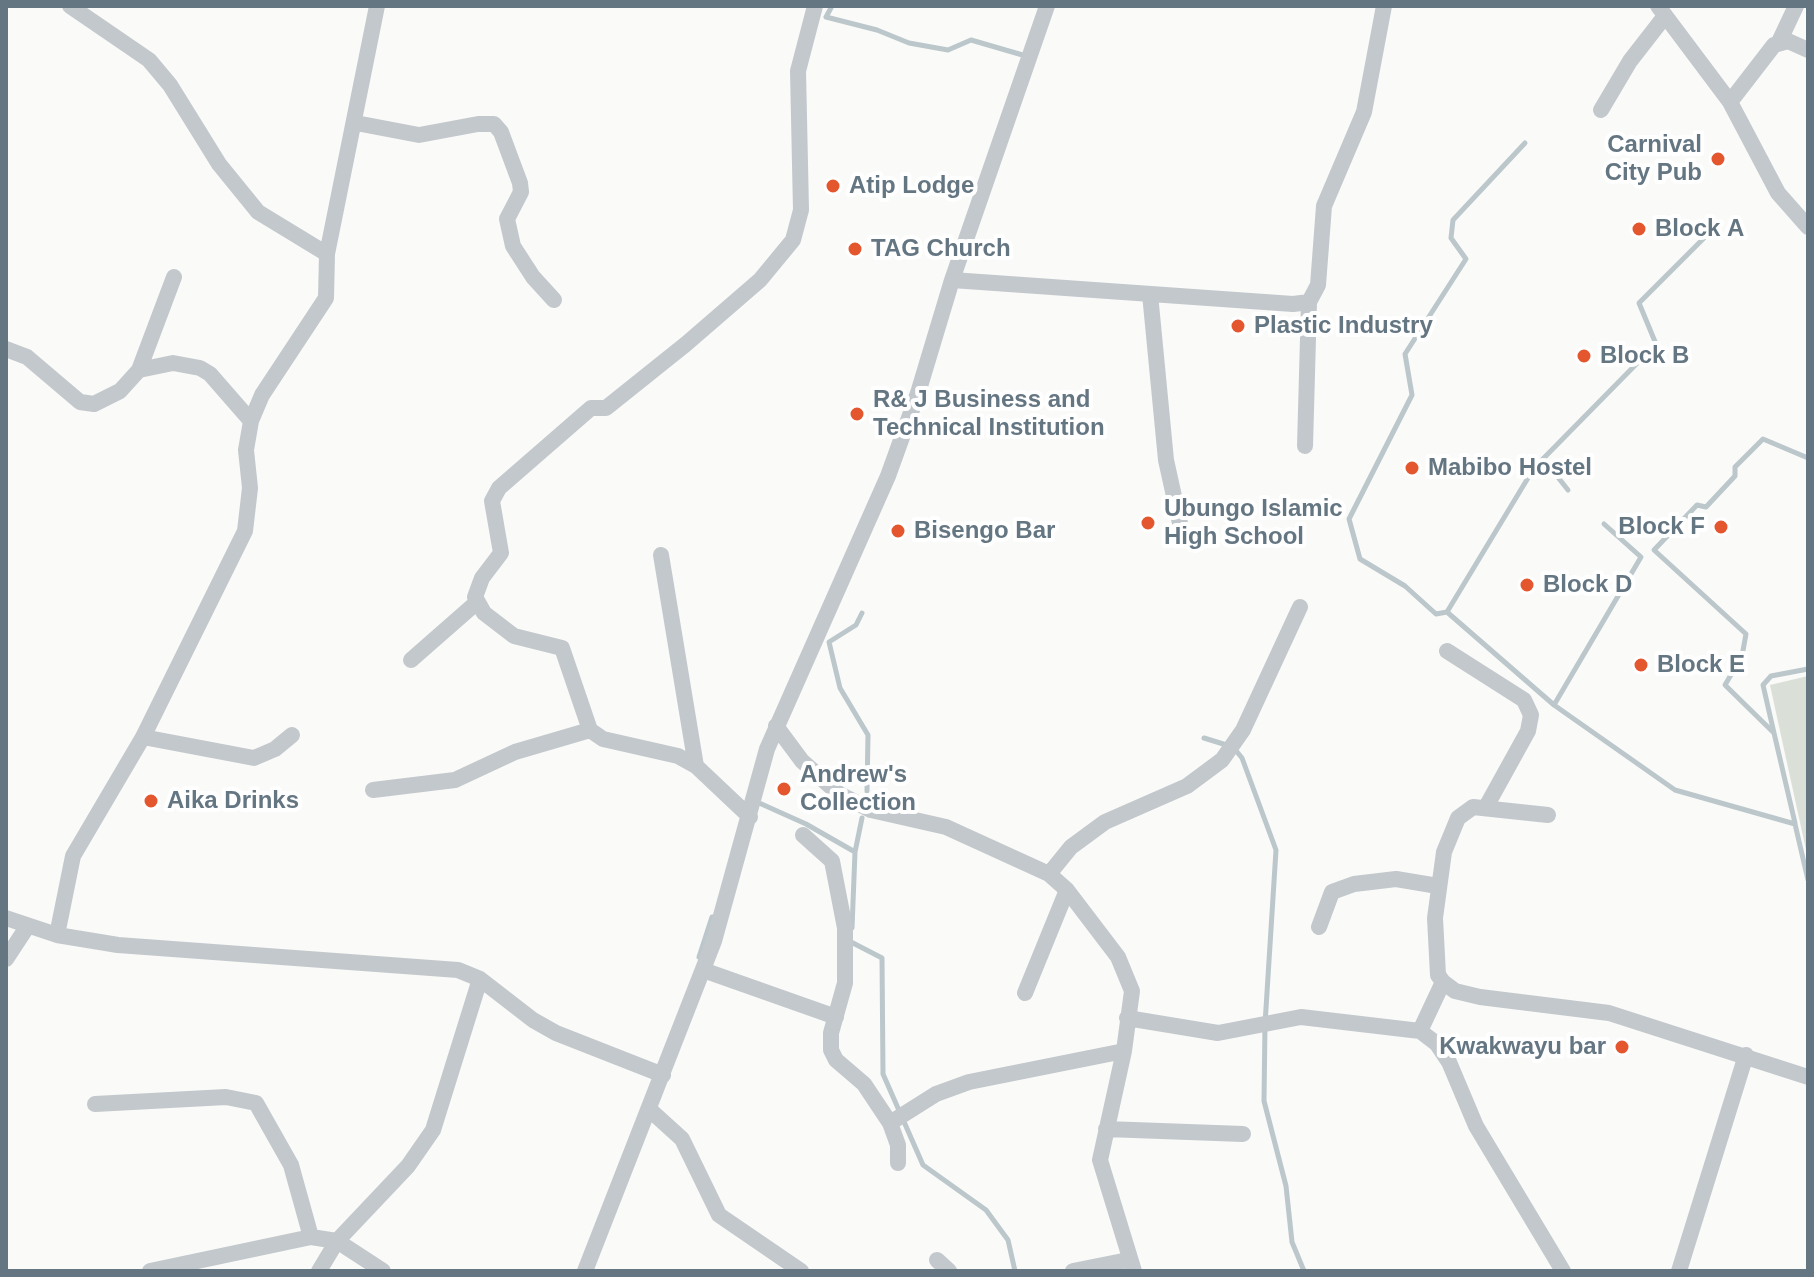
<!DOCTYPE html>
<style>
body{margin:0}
#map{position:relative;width:1814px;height:1277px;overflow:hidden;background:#fafaf8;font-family:Arial,sans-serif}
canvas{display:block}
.frame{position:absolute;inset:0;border:8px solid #657683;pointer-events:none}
</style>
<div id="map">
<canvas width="1814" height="1277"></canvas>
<div class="frame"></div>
</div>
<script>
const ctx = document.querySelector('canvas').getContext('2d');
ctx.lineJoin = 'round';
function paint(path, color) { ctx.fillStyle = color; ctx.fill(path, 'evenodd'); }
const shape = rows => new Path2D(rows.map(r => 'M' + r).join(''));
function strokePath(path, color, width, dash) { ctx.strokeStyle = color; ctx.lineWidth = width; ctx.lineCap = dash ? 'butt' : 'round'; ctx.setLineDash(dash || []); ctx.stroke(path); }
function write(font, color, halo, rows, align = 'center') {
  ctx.font = font + ' Arial,sans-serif'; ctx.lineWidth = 8; ctx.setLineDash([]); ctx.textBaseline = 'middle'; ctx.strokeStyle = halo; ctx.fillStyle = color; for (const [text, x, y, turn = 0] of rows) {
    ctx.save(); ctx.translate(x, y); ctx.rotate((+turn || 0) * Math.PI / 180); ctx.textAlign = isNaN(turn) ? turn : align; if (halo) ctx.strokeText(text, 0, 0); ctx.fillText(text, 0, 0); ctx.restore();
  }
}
const green = shape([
 [1808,676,1808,859,1770,685]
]);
const stream = shape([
 [832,6,826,17,877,30,909,43,948,50,971,40,1026,56],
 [1525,143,1453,220,1451,238,1466,259,1405,354,1412,395,1349,519,1360,559,1405,586,1436,614,1447,612,1554,705,1675,790,1795,824,1808,880],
 [1535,468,1545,465,1553,471,1568,490],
 [1447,612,1534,468,1656,344,1639,303,1713,229],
 [862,613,856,625,829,642,840,688,868,735,867,791],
 [1554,705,1641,557,1604,524],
 [1774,733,1763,685,1771,676,1808,669],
 [1204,738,1233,747,1242,758,1276,850,1265,1024,1264,1101,1286,1186,1292,1242,1304,1271],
 [757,802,806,824,855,852,852,928],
 [1795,823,1774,733,1725,685,1742,656,1746,634,1654,550,1697,505,1706,507,1735,476,1735,467,1763,439,1808,458],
 [855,852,862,818],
 [851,942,882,958,883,1074,923,1165,986,1210,1008,1240,1015,1271],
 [699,957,712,917]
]);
const minor = shape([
 [70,6,149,60,170,85,219,164,258,212,327,254],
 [1658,6,1730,102,1778,193,1808,227],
 [1779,42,1796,6],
 [1730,102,1774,45,1788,41,1808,50],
 [1601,110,1630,61,1665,16],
 [356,123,419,135,478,124,494,124,501,132,520,183,521,192,507,219,513,246,533,277,554,300],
 [952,280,1293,304,1309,302,1318,285,1324,206,1364,112,1384,6],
 [1150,294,1166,460,1181,528],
 [6,349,27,357,80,402,94,404,120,391,139,370,173,363,200,368,210,374,251,421],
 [139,370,174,277],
 [1305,446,1309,302],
 [661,555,696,766],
 [1447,651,1524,700,1531,715,1528,731,1486,807],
 [411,660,476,603],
 [776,726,802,761,839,794,871,810,946,827,1049,874,1067,890,1118,957,1132,991,1124,1051,1100,1160,1134,1271],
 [143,737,254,758,275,749,292,735],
 [373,790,455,780,515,752,590,730],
 [1548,815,1473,807,1458,818,1444,852,1435,918,1438,975,1443,982,1455,991,1480,997,1609,1013,1808,1077],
 [750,817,696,766,678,756,603,739,590,730,562,648,514,636,484,613,475,597,482,578,501,553,492,501,499,488,591,408,606,408,686,344,760,280,793,240,801,210,798,71,815,6],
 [803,835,832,861,845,928,845,983,831,1033,831,1050,836,1060,864,1084,890,1123,898,1145,898,1163],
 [1049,874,1071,847,1105,822,1187,786,1222,760,1243,730,1300,607],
 [6,918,57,935,118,945,458,970,480,979,533,1020,556,1033,663,1075],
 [1319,927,1332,892,1354,884,1396,879,1438,886],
 [57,935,73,856,143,737,245,531,250,488,246,450,251,421,262,395,326,298,327,254,377,6],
 [6,959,27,927],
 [703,970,836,1017],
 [1025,993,1067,890],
 [1127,1018,1218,1033,1301,1017,1420,1031,1437,1044,1449,1062,1476,1126,1563,1271],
 [1420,1031,1443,982],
 [95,1104,226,1097,256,1103,291,1165,311,1237],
 [650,1110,682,1139,719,1215,801,1271],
 [890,1123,936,1094,969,1082,1124,1051],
 [1106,1129,1243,1134],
 [937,1260,949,1271],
 [150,1271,311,1237,337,1241,383,1271],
 [319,1271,337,1241,408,1166,433,1130,480,979],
 [585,1271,714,941,767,749,888,476,918,393,952,280,1047,6],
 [1073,1271,1128,1260],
 [1679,1271,1746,1055]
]);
const markers = [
 [1718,159,8,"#e4572e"],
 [833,186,8,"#e4572e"],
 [1639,229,8,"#e4572e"],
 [855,249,8,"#e4572e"],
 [1238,326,8,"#e4572e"],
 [1584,356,8,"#e4572e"],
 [857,414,8,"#e4572e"],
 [1412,468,8,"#e4572e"],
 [1148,523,8,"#e4572e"],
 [1721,527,8,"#e4572e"],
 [898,531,8,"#e4572e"],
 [1527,585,8,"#e4572e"],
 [1641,665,8,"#e4572e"],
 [784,789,8,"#e4572e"],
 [151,801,8,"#e4572e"],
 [1622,1047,8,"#e4572e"]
];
const poiNames = [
 ["Carnival",1702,145,"right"],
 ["City Pub",1702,173,"right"],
 ["Atip Lodge",849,186],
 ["Block A",1655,229],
 ["TAG Church",871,249],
 ["Plastic Industry",1254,326],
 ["Block B",1600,356],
 ["R& J Business and",873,400],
 ["Technical Institution",873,428],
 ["Mabibo Hostel",1428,468],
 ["Ubungo Islamic",1164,509],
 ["High School",1164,537],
 ["Block F",1705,527,"right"],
 ["Bisengo Bar",914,531],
 ["Block D",1543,585],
 ["Block E",1657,665],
 ["Andrew's",800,775],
 ["Collection",800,803],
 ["Aika Drinks",167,801],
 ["Kwakwayu bar",1606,1047,"right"]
];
paint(green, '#dadfd7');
strokePath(stream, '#bbc7cb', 5);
strokePath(minor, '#c3c8cc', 16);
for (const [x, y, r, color] of markers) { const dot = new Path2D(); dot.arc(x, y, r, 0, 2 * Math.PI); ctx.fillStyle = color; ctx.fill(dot); strokePath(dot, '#fff', 3); }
write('bold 24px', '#657683', '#fff', poiNames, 'left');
</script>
